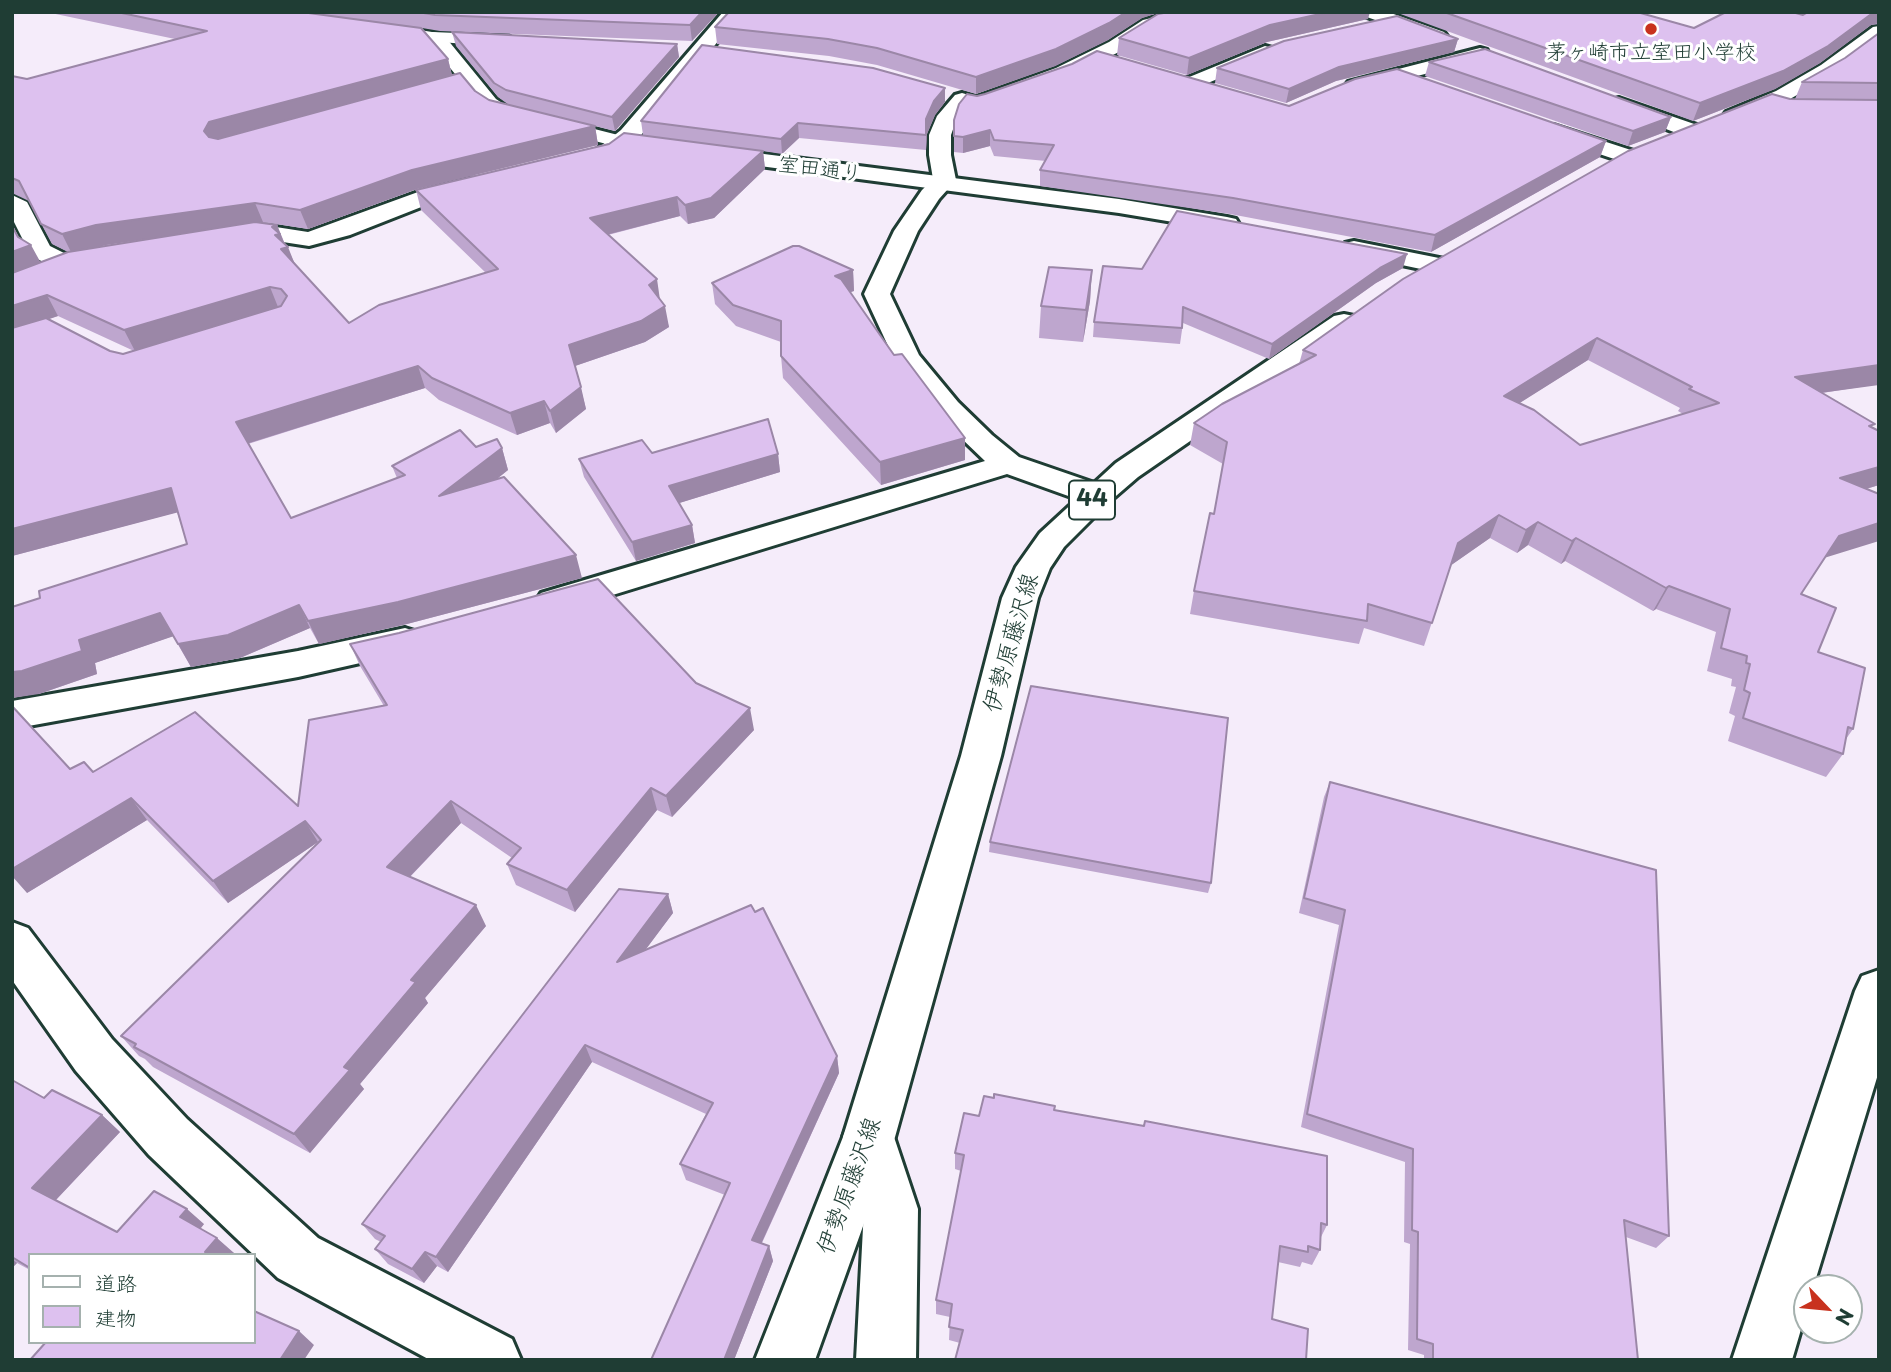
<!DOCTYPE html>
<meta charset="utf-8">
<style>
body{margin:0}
#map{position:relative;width:1891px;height:1372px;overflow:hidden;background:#f5ecfa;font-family:"Playpen Sans","Klee One",sans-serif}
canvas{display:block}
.frame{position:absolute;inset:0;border:14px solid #1f3d34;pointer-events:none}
.legend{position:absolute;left:28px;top:1253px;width:228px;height:91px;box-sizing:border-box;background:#fff;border:2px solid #a5b1ae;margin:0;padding:9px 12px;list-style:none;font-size:21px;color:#1f3d34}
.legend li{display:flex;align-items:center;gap:14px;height:35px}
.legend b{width:35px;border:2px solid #a5b1ae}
.north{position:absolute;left:1793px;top:1274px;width:70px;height:70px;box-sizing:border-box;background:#fff;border:2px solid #a5b1ae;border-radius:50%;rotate:116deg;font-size:19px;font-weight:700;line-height:28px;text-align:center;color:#1f3d34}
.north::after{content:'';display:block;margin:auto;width:24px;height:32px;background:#c8321e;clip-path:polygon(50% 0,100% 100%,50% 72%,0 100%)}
</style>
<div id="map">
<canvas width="1891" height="1372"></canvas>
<div class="frame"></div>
<ul class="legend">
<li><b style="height:9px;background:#fff"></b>道路</li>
<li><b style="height:19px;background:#ddc1ef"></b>建物</li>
</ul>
<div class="north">N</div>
</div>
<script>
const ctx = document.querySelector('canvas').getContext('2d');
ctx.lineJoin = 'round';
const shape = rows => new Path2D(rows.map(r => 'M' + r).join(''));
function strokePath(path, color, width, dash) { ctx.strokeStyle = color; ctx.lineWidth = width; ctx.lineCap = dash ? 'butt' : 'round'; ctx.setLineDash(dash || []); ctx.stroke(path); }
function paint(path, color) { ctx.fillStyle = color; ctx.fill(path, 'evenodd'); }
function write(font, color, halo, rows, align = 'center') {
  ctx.font = font + ' "Playpen Sans","Klee One",sans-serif'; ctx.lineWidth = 6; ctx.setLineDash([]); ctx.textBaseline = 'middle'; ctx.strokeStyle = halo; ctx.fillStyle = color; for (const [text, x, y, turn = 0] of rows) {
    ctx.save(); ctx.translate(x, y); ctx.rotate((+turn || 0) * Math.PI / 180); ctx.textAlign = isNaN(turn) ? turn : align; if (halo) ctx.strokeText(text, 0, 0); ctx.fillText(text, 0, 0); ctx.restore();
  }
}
const street = shape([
 [723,12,742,12,637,140,612,160,587,167,579,165,576,160,579,155,596,150,621,130,723,12],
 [1176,12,1229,12,1220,17,1155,28,1123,50,1070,76,984,107,977,109,966,106,957,118,951,135,951,155,956,180,939,199,918,231,890,294,919,355,958,402,992,435,1019,457,1109,488,1113,495,1109,502,1097,505,1085,502,1007,474,567,609,554,613,541,609,536,601,541,593,985,461,936,414,896,363,864,294,894,231,922,190,933,179,929,155,929,135,937,116,955,95,962,93,976,97,1056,68,1109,42,1143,20,1176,12],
 [1361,12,1388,12,1444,32,1447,36,1444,40,1432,40,1364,16,1361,12],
 [432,32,507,35,516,41,507,47,426,41,423,37,426,33,432,32],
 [1265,46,1272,48,1274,52,1272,56,1196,88,1182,88,1179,84,1182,80,1265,46],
 [1480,48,1487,50,1489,54,1487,58,1355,92,1348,90,1345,86,1348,82,1480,48],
 [1619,98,1700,126,1703,131,1700,136,1692,137,1684,136,1612,108,1609,104,1612,100,1619,98],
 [1554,125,1634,151,1637,156,1634,161,1626,163,1546,136,1543,131,1546,126,1554,125],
 [470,178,478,180,481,185,478,190,434,202,350,235,309,246,263,239,232,244,223,242,220,237,223,232,263,225,308,232,418,192,470,178],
 [12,195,27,202,50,246,78,260,82,265,78,270,69,273,60,270,31,256,12,218,12,195],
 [405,628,418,632,424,641,418,650,298,677,12,729,12,701,298,651,405,628],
 [12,922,28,928,112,1039,187,1119,318,1238,512,1339,521,1360,430,1360,278,1278,149,1155,76,1071,12,980,12,922],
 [869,1112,888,1119,918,1209,916,1360,856,1360,864,1209,843,1137,850,1119,869,1112]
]);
const secondary = shape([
 [378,23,438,33,447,39,496,99,508,107,622,136,1119,199,1227,217,1236,219,1239,224,1236,229,1227,231,1119,213,622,148,494,115,482,107,433,47,426,42,372,32,369,28,372,24,378,23],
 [1354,241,1444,259,1448,264,1444,269,1435,272,1345,253,1342,248,1345,243,1354,241],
 [1879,970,1879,1071,1813,1288,1807,1288,1807,1309,1792,1360,1732,1360,1855,991,1862,976,1879,970]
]);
const primary = shape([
 [1879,26,1879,40,1835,73,1790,99,1733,122,1726,120,1723,116,1726,112,1776,91,1821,65,1873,27,1879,26],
 [1344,314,1354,316,1358,322,1354,328,1138,477,1109,502,1064,547,1050,568,1038,598,1001,756,895,1137,815,1360,755,1360,843,1137,961,756,1002,598,1016,567,1040,533,1116,463,1334,316,1344,314]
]);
const wall = shape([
 [46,12,719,12,692,41,440,31,422,28,448,59,452,75,489,100,509,105,498,97,456,46,452,32,677,44,679,57,615,131,595,126,598,145,417,189,308,229,263,222,277,225,285,244,295,264,349,323,486,273,421,210,416,190,643,135,641,121,945,102,935,115,927,134,926,150,799,138,782,154,763,151,765,169,714,218,688,224,680,216,608,235,660,299,669,327,645,342,575,366,586,409,556,433,550,423,517,435,439,400,425,388,248,444,291,518,397,478,392,466,476,447,502,448,508,470,497,479,582,578,407,624,319,644,310,628,240,658,191,667,173,636,95,663,97,674,39,694,40,598,187,544,177,512,12,556,12,224,19,238,41,263,68,252,52,244,29,201,12,193,12,76,27,79,175,39],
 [146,239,99,247,106,245],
 [58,316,134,351,123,354,110,351,48,319],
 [729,12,1161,12,1142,18,1108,40,1055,66,976,94,877,65,829,56,717,44,715,27],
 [1395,12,1637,12,1694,28,1803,15,1879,12,1879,24,1871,25,1820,63,1775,89,1693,121],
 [1368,19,1267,42,1187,75,1117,55,1119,38],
 [1879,33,1879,384,1822,393,1879,431,1879,485,1866,489,1801,594,1818,652,1853,729,1846,739,1843,754,1826,777,1728,741,1735,716,1729,713,1736,687,1731,686,1732,679,1707,671,1716,632,1656,609,1653,611,1565,561,1561,564,1528,545,1517,553,1490,538,1451,565,1424,646,1364,628,1359,644,1190,614,1194,591,1214,514,1223,464,1190,445,1194,423,1299,364,1303,350,1790,99,1795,99,1802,82,1845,58],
 [1588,360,1680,408,1678,411,1683,414,1580,445,1519,403],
 [1458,39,1454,52,1336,81,1286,103,1215,83,1217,68],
 [1429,62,1671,117,1665,132,1628,146,1425,76],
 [977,96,1289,106,1606,141,1600,157,1431,252,1230,214,1040,186,1040,170,1046,161,994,156,990,146,963,153,954,152,954,120],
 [1403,268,1376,283,1269,359,1183,323,1180,344,1093,337,1094,322,1142,269],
 [853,270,854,291,850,292,965,460,881,485,783,378,781,356,781,342,736,326,715,304,712,283],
 [1092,270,1090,301,1083,342,1039,338,1041,306],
 [652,453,778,454,780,472,679,503,692,525,695,543,636,561,584,477,579,459],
 [350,644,696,683,754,730,672,817,657,810,575,912,516,885,507,864,512,858,461,823,410,877,486,926,425,998,428,1003,360,1084,364,1089,310,1153,153,1067,145,1059,139,1056,121,1036,318,843,318,842,228,903,147,820,27,893,70,769,93,772,298,806,384,706,360,666],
 [1330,782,1669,1236,1656,1248,1626,1237,1638,1360,1424,1360,1424,1355,1408,1350,1410,1244,1404,1242,1405,1162,1301,1127,1339,925,1299,913,1324,797],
 [990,842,1211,883,1208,893,989,852],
 [668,894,673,913,645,950,837,1056,839,1073,762,1243,769,1246,773,1261,734,1360,651,1360,725,1195,686,1180,680,1164,706,1114,592,1062,448,1272,437,1266,424,1283,388,1264,375,1249,381,1242,375,1239,362,1224],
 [12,1080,44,1098,102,1115,120,1132,56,1200,117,1232,204,1224,200,1229,234,1253,232,1255,30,1255,30,1270,17,1263,12,1268],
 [1054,1110,1143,1126,1145,1121,1327,1225,1321,1237,1320,1250,1312,1265,1302,1262,1300,1267,1278,1262,960,1343,949,1340,950,1317,936,1314,936,1300,961,1171,955,1169,955,1153,979,1116]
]);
const shadedWall = shape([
 [702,12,719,12,692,41,690,25],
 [1126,12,1161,12,1142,18,1108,40,1055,66,976,94,976,77],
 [1329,12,1370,12,1368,19,1267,42,1187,75,1189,58,1270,25],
 [1874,12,1879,12,1879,23,1871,25,1820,63,1775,89,1693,121,1700,103],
 [1458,39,1454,52,1336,81,1286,103,1289,89,1339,67],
 [677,44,679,57,615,131,612,117],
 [448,59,452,76,212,149,204,131,209,122],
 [945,88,945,102,935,115,927,134,926,150,926,119,934,101],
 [1671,117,1665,132,1628,146,1633,131],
 [798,123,799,138,782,154,781,139],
 [595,126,598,145,417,189,308,229,300,210,412,170],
 [990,130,990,146,963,153,963,137],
 [1606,141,1600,157,1431,252,1435,235],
 [763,151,765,169,714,218,688,224,685,205],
 [677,197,680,216,594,238,590,218],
 [255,203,263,222,106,245,72,254,62,234,96,225],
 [12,224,24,247,31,245,42,265,12,277],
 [277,225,285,245,288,247,296,267,289,269,272,227],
 [1407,254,1403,268,1376,283,1269,359,1272,344,1380,268],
 [853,270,854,291,836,297,835,276],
 [1092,270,1090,301,1083,342,1086,310],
 [657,279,660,300,649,285],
 [270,287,278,307,135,351,124,330],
 [47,295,58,316,12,332,12,306],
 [665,306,669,327,645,342,575,366,569,345],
 [1597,338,1588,360,1496,418,1504,396],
 [1879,365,1879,385,1783,398,1795,377],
 [418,366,425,388,246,444,236,422],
 [581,387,586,409,556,433,550,411],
 [544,401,550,423,517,435,510,413],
 [965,438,965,460,881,485,880,462],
 [502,448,508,470,447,519,439,496],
 [778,454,780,472,673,505,669,486],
 [1879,461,1879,485,1826,501,1840,478],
 [171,488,183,511,12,556,12,529],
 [1499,515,1490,538,1450,566,1458,543],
 [1538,522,1528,545,1517,553,1526,530],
 [1879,523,1879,541,1824,558,1839,536],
 [692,525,695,543,636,561,632,542],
 [1576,538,1565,561,1561,564,1572,541],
 [576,555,582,578,407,624,319,644,308,621],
 [1669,586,1656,609,1653,611,1666,588],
 [299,605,310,628,240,658,191,667,178,644],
 [160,613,174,636,95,663,97,674,39,694,12,698,12,672,79,640],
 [750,708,754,730,672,817,666,796],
 [651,788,657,810,575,912,567,890],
 [131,798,147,820,27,893,12,876,12,869],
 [451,801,461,823,398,889,387,867],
 [305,821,318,842,228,903,213,881],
 [668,894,673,913,623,980,617,962],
 [476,905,486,926,425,998,428,1003,360,1084,364,1089,310,1153,294,1134,344,1067,411,980],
 [585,1045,592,1062,448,1272,436,1257],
 [837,1056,839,1073,756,1255,752,1240],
 [102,1115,120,1132,52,1204,32,1188],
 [187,1209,204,1224,197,1233,180,1217],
 [217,1238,234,1253,232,1255,209,1255,205,1252],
 [769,1246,773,1261,734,1360,724,1360],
 [425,1252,437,1266,424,1283,412,1269],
 [12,1259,17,1263,12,1268],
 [299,1331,314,1345,304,1360,280,1360]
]);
const building = shape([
 [117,12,301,12,421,28,448,59,209,122,204,131,209,137,218,139,460,73,475,91,489,100,595,126,412,170,300,210,255,203,96,225,62,234,41,224,19,181,12,178,12,76,27,79,207,31,117,12],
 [418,12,702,12,690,25,435,15,418,12],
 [729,12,1126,12,1109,23,1056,49,976,77,877,48,828,39,715,27,729,12],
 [1169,12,1329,12,1270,25,1189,58,1119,38,1158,14,1169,12],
 [1444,12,1637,12,1694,28,1726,12,1792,12,1803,15,1808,12,1874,12,1828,46,1783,71,1700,103,1444,12],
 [1397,16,1458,39,1339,67,1289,89,1217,68,1284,41,1397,16],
 [452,32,677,44,612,117,506,90,494,83,452,32],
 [1879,33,1879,83,1802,82,1845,58,1879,33],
 [702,45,873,68,945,88,934,101,926,119,926,135,798,123,781,139,641,121,702,45],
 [1485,49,1671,117,1633,131,1429,62,1485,49],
 [1097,51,1289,106,1355,79,1397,69,1606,141,1435,235,1233,198,1040,170,1054,145,994,140,990,130,963,137,954,136,954,120,959,104,967,94,977,96,985,94,1072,64,1097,51],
 [1772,94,1790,99,1879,100,1879,365,1795,377,1875,424,1869,426,1879,431,1879,467,1840,478,1879,494,1879,523,1839,536,1801,594,1836,608,1818,652,1865,668,1853,729,1848,727,1843,754,1743,718,1750,693,1744,690,1750,664,1746,663,1747,656,1721,648,1730,609,1669,586,1666,588,1576,538,1572,541,1538,522,1526,530,1499,515,1458,543,1432,623,1368,604,1367,621,1194,591,1210,513,1214,514,1227,442,1194,423,1222,404,1316,355,1303,350,1403,279,1628,151,1772,94],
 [1597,338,1692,387,1689,389,1719,403,1580,445,1534,410,1504,396,1597,338],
 [624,133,763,151,711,198,685,205,677,197,590,218,657,279,649,285,665,306,641,321,569,345,581,387,550,411,544,401,510,413,432,378,418,366,236,422,291,518,405,475,392,466,460,430,476,447,497,439,502,448,439,496,504,477,576,555,398,602,308,621,299,605,228,635,178,644,160,613,79,640,82,651,22,671,12,672,12,607,40,598,39,591,187,544,171,488,12,529,12,328,46,318,110,351,123,354,281,306,287,296,281,289,270,287,124,330,47,295,12,306,12,273,68,252,255,222,277,225,272,227,280,234,275,235,288,247,281,249,349,323,379,305,498,269,416,190,609,144,624,133],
 [1177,211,1407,254,1380,268,1272,344,1183,307,1182,328,1094,322,1103,266,1142,269,1177,211],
 [12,226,18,237,31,245,12,252,12,226],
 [793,246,799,246,853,270,835,276,841,279,894,355,902,354,965,438,880,462,781,356,781,321,733,305,712,283,793,246],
 [1049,267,1092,270,1086,310,1041,306,1049,267],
 [768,419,778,454,669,486,692,525,632,542,579,459,642,440,652,453,768,419],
 [598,579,696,683,750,708,666,796,651,788,567,890,507,864,521,848,451,801,387,867,476,905,411,980,416,982,344,1067,350,1070,294,1134,134,1047,136,1044,121,1036,321,840,305,821,213,881,131,798,12,869,12,706,70,769,84,762,93,772,195,712,298,806,309,720,387,705,350,644,399,633,598,579],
 [1031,686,1228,718,1211,883,990,842,1031,686],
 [1330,782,1656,870,1669,1236,1624,1220,1638,1360,1433,1360,1433,1344,1417,1339,1418,1232,1412,1230,1413,1149,1307,1114,1345,910,1304,898,1330,782],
 [619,889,668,894,617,962,751,905,755,912,763,908,837,1056,752,1240,769,1246,724,1360,651,1360,730,1183,680,1164,713,1103,585,1045,436,1257,425,1252,412,1269,375,1249,385,1236,362,1224,619,889],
 [12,1080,44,1098,52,1090,102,1115,32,1188,117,1232,154,1191,187,1209,180,1217,217,1238,205,1252,211,1255,30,1255,30,1268,12,1257,12,1080],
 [994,1094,1055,1106,1054,1110,1144,1126,1145,1121,1327,1156,1327,1225,1321,1223,1320,1250,1308,1246,1308,1252,1280,1246,1272,1319,1308,1329,1306,1360,955,1360,963,1330,949,1327,952,1304,936,1300,964,1155,955,1153,964,1113,979,1116,984,1096,994,1098,994,1094],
 [254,1311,299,1331,280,1360,30,1360,46,1342,254,1342,254,1311]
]);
const markers = [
 [1651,29,7,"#c8321e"]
];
const farPoinames = [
 ["茅ヶ崎市立室田小学校",1651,53]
];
const farStreetnames = [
 ["室田通り",820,170,7]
];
const shields = [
 [1092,500,46]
];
const shieldNames = [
 ["44",1092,500]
];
const streetNames = [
 ["伊勢原藤沢線",1012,643,-74],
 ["伊勢原藤沢線",850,1186,-70]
];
strokePath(street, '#1f3d34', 6);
strokePath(secondary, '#1f3d34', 6);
strokePath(primary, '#1f3d34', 6);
paint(street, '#fff');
paint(secondary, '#fff');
paint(primary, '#fff');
paint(wall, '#bea6ce');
paint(shadedWall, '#9b87a7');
paint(building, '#ddc1ef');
strokePath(building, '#9b87a7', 2);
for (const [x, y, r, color] of markers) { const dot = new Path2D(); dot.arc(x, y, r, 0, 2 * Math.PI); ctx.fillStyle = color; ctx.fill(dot); strokePath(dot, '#fff', 2.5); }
write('21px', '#1f3d34', '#fff', farPoinames);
write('21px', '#1f3d34', '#fff', farStreetnames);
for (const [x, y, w] of shields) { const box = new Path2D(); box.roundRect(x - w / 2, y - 19.5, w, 39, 5); ctx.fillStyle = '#fff'; ctx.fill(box); strokePath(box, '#1f3d34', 2); }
write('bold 23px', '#1f3d34', null, shieldNames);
write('24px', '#1f3d34', '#fff', streetNames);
</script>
